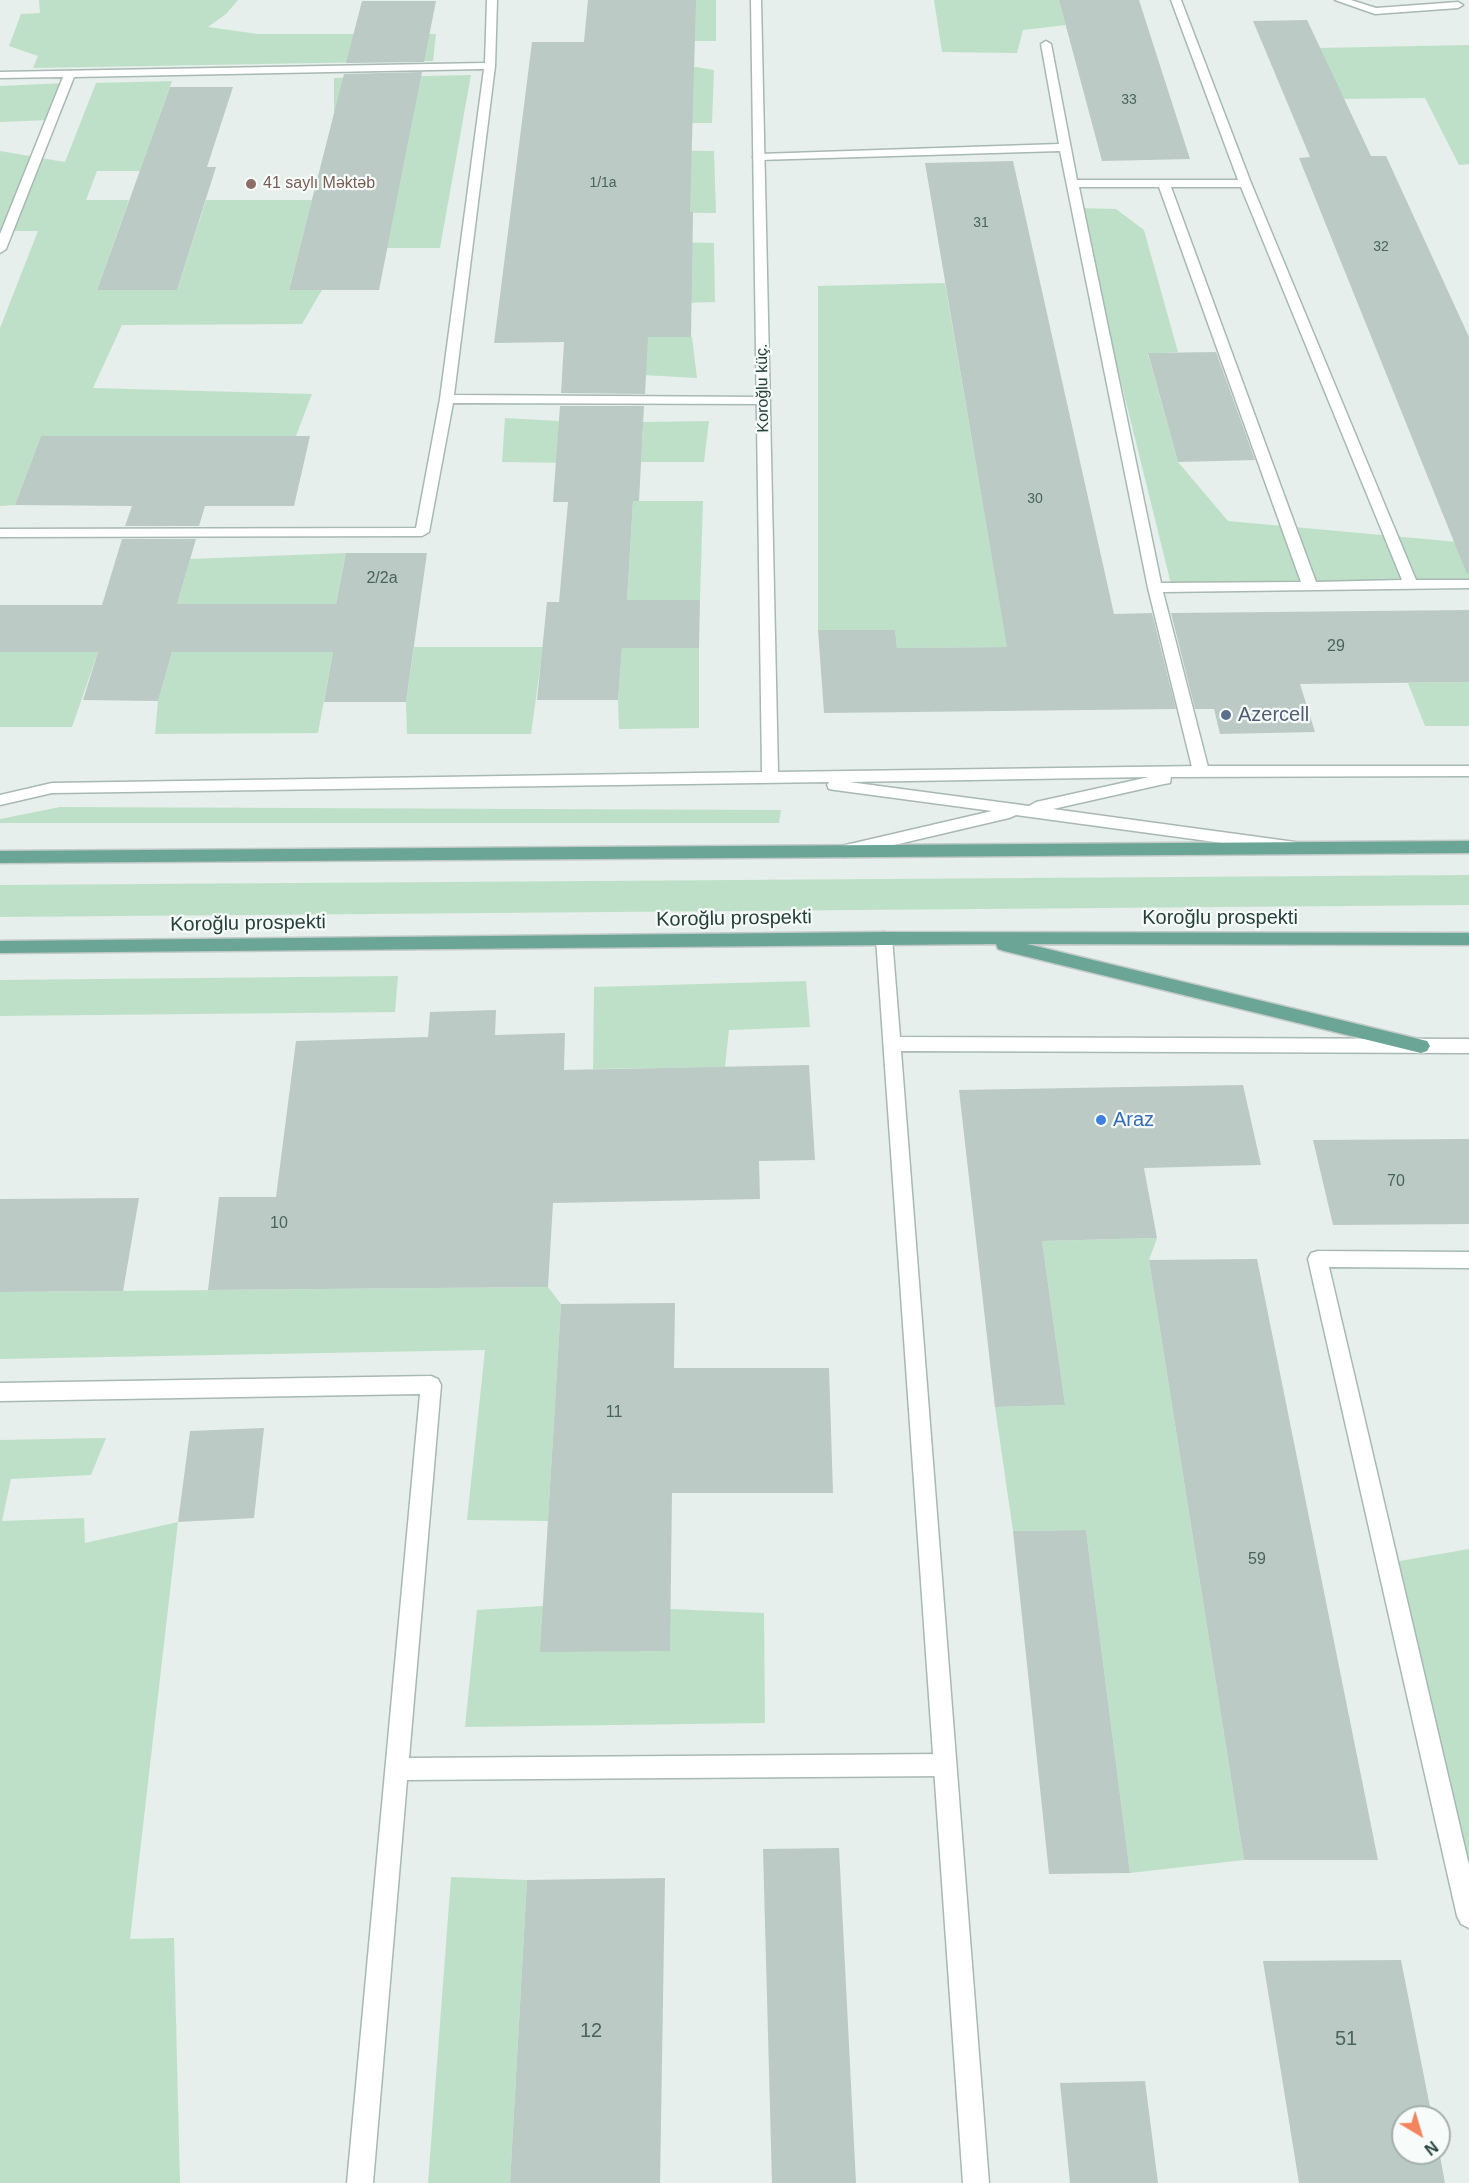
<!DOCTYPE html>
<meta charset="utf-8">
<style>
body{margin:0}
#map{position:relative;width:1469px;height:2183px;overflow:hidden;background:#e6efeb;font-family:Helvetica,sans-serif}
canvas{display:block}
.north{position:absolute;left:1391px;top:2105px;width:60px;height:60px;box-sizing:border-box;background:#f7fbf9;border:2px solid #a3b1ad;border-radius:50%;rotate:142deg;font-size:16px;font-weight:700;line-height:24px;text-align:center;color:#24423a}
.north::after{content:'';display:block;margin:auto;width:21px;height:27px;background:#f4845f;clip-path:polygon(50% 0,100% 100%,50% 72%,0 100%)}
</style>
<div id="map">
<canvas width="1469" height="2183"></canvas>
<div class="north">N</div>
</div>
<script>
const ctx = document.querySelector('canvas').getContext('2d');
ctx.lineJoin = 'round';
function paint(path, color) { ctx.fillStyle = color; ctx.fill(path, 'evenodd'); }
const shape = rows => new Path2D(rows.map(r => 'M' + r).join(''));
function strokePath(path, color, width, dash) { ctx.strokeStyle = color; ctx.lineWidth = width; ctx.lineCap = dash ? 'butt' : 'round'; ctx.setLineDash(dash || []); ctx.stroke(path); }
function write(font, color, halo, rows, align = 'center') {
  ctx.font = font + ' Helvetica,sans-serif'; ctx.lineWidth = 4.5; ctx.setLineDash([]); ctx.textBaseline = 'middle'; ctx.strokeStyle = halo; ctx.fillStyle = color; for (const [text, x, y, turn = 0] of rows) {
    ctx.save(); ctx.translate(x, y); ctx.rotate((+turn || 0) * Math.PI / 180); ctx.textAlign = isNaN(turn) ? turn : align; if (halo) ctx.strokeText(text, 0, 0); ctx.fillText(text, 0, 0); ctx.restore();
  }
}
const green = shape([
 [39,0,238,0,226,14,208,27,258,34,436,34,433,61,33,68,38,56,9,46,21,14,40,13],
 [696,0,716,0,716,41,636,41],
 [934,0,1059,0,1066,25,1023,30,1017,53,942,52],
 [1469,45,1469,164,1459,165,1425,98,1340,99,1317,48],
 [640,67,696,67,714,70,712,123,636,123],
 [471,75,440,248,387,248,414,112,334,112,334,78],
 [172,81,140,171,97,171,86,200,129,200,97,290,177,290,206,200,312,200,289,289,322,290,302,324,122,325,93,388,312,394,296,436,41,436,15,505,0,506,0,328,38,231,0,231,0,151,65,162,96,83],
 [65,83,49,120,0,122,0,86],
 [635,150,714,151,716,213,631,212],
 [1078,208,1116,209,1144,230,1178,352,1148,354,1178,462,1228,521,1469,543,1469,580,1171,584],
 [629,241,714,243,715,302,625,305],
 [945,283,1005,633,1010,647,897,648,895,630,818,630,818,286],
 [627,337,692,337,697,378,625,374],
 [505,418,576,422,572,463,502,462],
 [709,421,704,462,641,462,643,422],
 [633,501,703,501,700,600,627,600],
 [346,553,336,604,177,604,190,559],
 [414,647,543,647,531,734,407,734,406,702],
 [622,648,699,648,699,728,619,729,618,700],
 [0,652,98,652,72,727,0,727],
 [172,652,333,652,318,733,155,734,158,701],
 [1469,682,1469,726,1425,726,1408,683],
 [60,807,781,810,779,823,0,823,0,819],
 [1469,875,1469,905,0,917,0,885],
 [398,976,395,1012,0,1016,0,980],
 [806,981,810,1027,729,1030,725,1067,593,1069,594,987],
 [1157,1238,1149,1260,1244,1860,1130,1873,1086,1530,1013,1531,995,1407,1065,1405,1042,1241],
 [548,1287,561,1304,548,1521,467,1520,485,1350,0,1359,0,1292],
 [106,1438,91,1475,11,1479,2,1521,84,1518,85,1543,178,1522,130,1939,174,1938,180,2183,0,2183,0,1440],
 [1469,1549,1469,1912,1388,1563],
 [543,1606,670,1651,670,1609,764,1613,765,1723,465,1727,477,1610],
 [451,1877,527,1880,510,2183,428,2183]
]);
const building = shape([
 [588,0,696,0,690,212,693,212,691,337,648,337,645,394,561,393,564,342,494,343,532,42,584,42],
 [1059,0,1139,0,1190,159,1102,161],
 [362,1,436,1,424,62,346,63],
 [1307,20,1371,156,1386,156,1469,337,1469,573,1467,574,1299,158,1310,157,1253,21],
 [422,72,379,290,289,290,344,74],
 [170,87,233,87,207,167,216,167,177,290,97,290],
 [1013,161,1114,614,1152,613,1176,709,824,713,818,630,895,630,897,648,1007,647,925,163],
 [1216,352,1255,460,1178,462,1148,353],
 [560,406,644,406,639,501,633,501,627,600,700,600,699,648,622,648,618,700,537,700,547,602,559,602,568,502,553,502],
 [41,436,310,436,294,506,205,506,199,526,125,526,132,506,15,505],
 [122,539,196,539,177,604,336,604,346,553,427,553,406,702,324,702,333,652,172,652,158,701,83,700,98,652,0,652,0,605,102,605],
 [1469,610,1469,682,1300,684,1315,732,1220,734,1214,709,1195,709,1171,613],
 [496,1010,495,1035,565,1033,564,1070,809,1065,815,1160,759,1161,760,1199,553,1203,548,1287,208,1290,219,1197,276,1197,296,1041,428,1037,430,1012],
 [1243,1085,1261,1165,1144,1168,1157,1238,1042,1241,1065,1405,995,1407,959,1090],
 [1469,1139,1469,1224,1333,1225,1313,1140],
 [139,1198,123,1291,0,1292,0,1199],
 [1257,1259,1378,1860,1244,1860,1149,1260],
 [675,1303,674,1368,829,1368,833,1493,672,1493,670,1651,540,1652,561,1304],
 [264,1428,254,1518,178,1522,190,1431],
 [1086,1530,1130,1873,1049,1874,1013,1531],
 [839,1848,856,2183,772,2183,763,1849],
 [665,1878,660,2183,510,2183,527,1880],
 [1401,1960,1432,2117,1403,2117,1403,2153,1439,2153,1439,2151,1445,2183,1299,2183,1263,1961],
 [1145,2081,1158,2183,1070,2183,1060,2083]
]);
const service = shape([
 [487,0,497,0,495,66,454,395,763,397,770,401,768,404,453,403,429,532,422,536,0,537,0,529,416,528,440,399,484,69,74,77,6,249,0,253,0,234,63,77,0,78,0,72,485,63,487,0],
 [1171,0,1181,0,1251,183,1416,580,1469,580,1469,588,1163,592,1209,771,1207,775,1201,776,1195,775,1193,771,1148,588,1060,151,759,160,753,157,759,154,1059,144,1041,44,1046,41,1051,44,1077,180,1238,180,1171,0],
 [1079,187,1159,187,1301,582,1161,583,1079,187],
 [1171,187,1241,187,1402,580,1316,582,1171,187],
 [1335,0,1351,0,1376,8,1458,2,1463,5,1458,8,1375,14,1335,0],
 [1318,1251,1469,1252,1469,1268,1329,1267,1469,1865,1469,1928,1461,1924,1457,1916,1308,1259,1311,1253,1318,1251],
 [431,1376,438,1379,441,1385,409,1758,945,1754,953,1757,956,1765,953,1773,945,1776,407,1780,373,2183,347,2183,420,1394,0,1401,0,1383,431,1376]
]);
const minor = shape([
 [751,0,761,0,778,772,1201,766,1469,766,1469,776,1171,777,1170,783,1164,784,1053,809,1295,842,1297,846,1295,850,1289,852,1016,815,1009,818,843,857,837,855,835,851,837,847,992,811,835,790,829,789,827,785,829,782,52,793,0,805,0,795,52,783,762,772,751,0],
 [1149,777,1036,802,1029,806,849,782,1149,777],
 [884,932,890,934,892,938,900,1037,1469,1039,1469,1053,901,1051,989,2183,963,2183,876,938,878,934,884,932]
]);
const primary = shape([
 [1469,841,1469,853,0,863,0,851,1469,841],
 [884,932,1469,933,1469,945,1027,944,1427,1041,1430,1046,1427,1051,1421,1053,1004,951,998,949,996,944,0,953,0,941,884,932]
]);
const markers = [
 [251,184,6,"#8d6e63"],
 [1226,715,6,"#5c6f8a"],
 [1101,1120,6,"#3f7fe0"]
];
const farNumbernames = [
 ["33",1129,100],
 ["1/1a",603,183],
 ["31",981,223],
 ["32",1381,247],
 ["30",1035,499]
];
const farEducationnames = [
 ["41 saylı Məktəb",263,184]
];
const farStreetnames = [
 ["Koroğlu küç.",763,388,-91]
];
const numberNames = [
 ["2/2a",382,579],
 ["29",1336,647],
 ["70",1396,1182],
 ["10",279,1224],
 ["11",614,1413],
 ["59",1257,1560]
];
const serviceNames = [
 ["Azercell",1238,715]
];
const streetNames = [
 ["Koroğlu prospekti",1220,918],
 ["Koroğlu prospekti",734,919,-1],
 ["Koroğlu prospekti",248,924,-1]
];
const shopNames = [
 ["Araz",1113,1120]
];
const nearNumbernames = [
 ["12",591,2031],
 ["51",1346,2039]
];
paint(green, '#bfe0c8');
paint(building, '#bbcac4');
strokePath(service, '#a8b8b2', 3);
strokePath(minor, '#a8b8b2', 3);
strokePath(primary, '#c2cac8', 3);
paint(service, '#fff');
paint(minor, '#fff');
paint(primary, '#6aa596');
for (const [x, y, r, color] of markers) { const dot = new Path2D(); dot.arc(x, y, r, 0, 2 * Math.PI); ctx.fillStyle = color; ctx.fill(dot); strokePath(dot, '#f7fbf9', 2); }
write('14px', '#4a645c', null, farNumbernames);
write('16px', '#785e54', '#f7fbf9', farEducationnames, 'left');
write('16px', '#24423a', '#f7fbf9', farStreetnames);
write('16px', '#4a645c', null, numberNames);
write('20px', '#4e5e75', '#f7fbf9', serviceNames, 'left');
write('20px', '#24423a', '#f7fbf9', streetNames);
write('20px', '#366cbe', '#f7fbf9', shopNames, 'left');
write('20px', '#4a645c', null, nearNumbernames);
</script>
